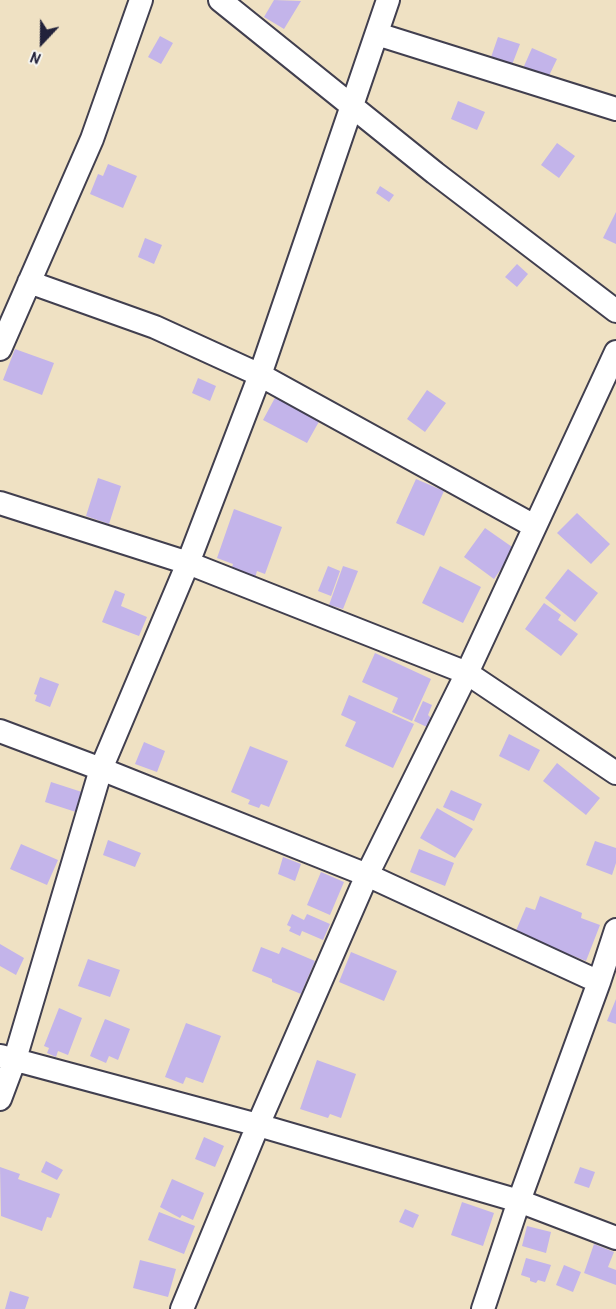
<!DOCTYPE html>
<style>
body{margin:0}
#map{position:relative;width:616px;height:1309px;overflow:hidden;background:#efe1c3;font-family:"Patrick Hand",sans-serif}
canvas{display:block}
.north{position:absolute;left:12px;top:12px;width:60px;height:60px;-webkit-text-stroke:4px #f6f6f2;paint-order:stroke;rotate:202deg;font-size:16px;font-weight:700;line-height:24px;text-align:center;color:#22223b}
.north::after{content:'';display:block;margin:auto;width:21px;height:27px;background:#22223b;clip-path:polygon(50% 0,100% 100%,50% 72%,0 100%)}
</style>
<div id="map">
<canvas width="616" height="1309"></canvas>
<div class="north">N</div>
</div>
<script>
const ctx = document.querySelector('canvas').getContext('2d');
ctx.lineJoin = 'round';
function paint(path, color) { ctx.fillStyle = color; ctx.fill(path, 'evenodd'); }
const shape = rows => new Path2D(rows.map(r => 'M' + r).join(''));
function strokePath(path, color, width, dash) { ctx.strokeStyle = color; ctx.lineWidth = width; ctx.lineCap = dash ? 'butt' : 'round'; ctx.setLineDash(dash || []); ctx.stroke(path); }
const building = shape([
 [274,0,301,1,284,29,264,17],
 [160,36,173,43,161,64,148,57],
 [498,37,520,44,510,70,489,63],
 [532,48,557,59,545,84,521,73],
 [458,101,485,112,477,130,451,119],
 [557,143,575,156,559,178,541,165],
 [108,164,137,176,123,208,90,194,98,174,103,176],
 [380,186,394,195,389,202,376,193],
 [616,212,616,244,603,238],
 [145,238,162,245,154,264,138,257],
 [517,264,528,274,517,287,505,277],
 [15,349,54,363,42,395,3,380],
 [198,378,216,386,210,401,192,393],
 [427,390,446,403,425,432,407,419],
 [277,394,321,418,307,443,263,420],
 [98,478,121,486,109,524,86,516],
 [416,479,444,491,424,536,396,523],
 [234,509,282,527,265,574,257,571,255,578,231,570,233,564,217,558],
 [577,513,610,544,591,564,557,533],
 [485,528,515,549,494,579,464,557],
 [328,566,340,571,331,596,318,591],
 [343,566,358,571,343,609,329,605],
 [440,566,481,587,463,623,422,603],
 [568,569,598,593,575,622,545,598],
 [115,590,125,594,121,606,147,617,139,636,102,622],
 [544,603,561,615,558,620,578,634,561,656,525,629],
 [375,653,431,679,412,721,392,712,398,698,362,682],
 [40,677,59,684,50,707,35,701,37,695,34,694],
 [349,695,414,724,393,768,345,746,356,722,341,715],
 [423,701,432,705,428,715,433,720,429,728,414,721],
 [509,734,540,750,529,771,499,756],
 [144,742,165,751,157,772,135,764],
 [250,746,288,761,269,807,261,804,259,808,248,804,250,800,231,792],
 [557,763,600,798,586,815,543,781],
 [51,782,85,793,79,813,45,802],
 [451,790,482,804,474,821,443,807],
 [437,808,473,829,455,858,420,838],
 [108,840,141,853,135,867,103,855],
 [595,841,616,848,616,863,612,875,586,865],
 [21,844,58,860,47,885,10,869],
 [419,849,454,863,445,886,410,872],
 [283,857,301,864,295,881,278,874],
 [321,872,344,882,330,915,307,905],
 [540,896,582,913,581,918,600,925,586,961,515,933,526,907,535,910],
 [292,914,304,920,307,914,330,924,323,940,302,931,300,936,289,931,291,927,287,925],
 [0,944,24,958,16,975,0,966],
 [261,947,279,954,282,947,315,961,301,994,272,982,272,979,252,971],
 [351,952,397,971,384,1001,339,982],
 [88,959,120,970,110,997,78,986],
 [616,999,616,1024,607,1021],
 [59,1008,82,1018,68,1055,58,1051,56,1057,47,1053,49,1048,44,1046],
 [105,1019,130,1029,118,1060,109,1056,106,1063,90,1056],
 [186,1023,221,1036,203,1083,186,1077,183,1084,165,1077],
 [317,1060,356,1074,341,1118,330,1114,328,1118,300,1109],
 [204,1137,224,1146,215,1167,195,1159],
 [46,1161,63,1170,57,1180,41,1172],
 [0,1167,20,1174,18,1179,60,1194,51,1218,47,1217,42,1231,1,1216],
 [580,1167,595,1172,589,1188,574,1183],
 [172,1179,204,1193,193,1220,182,1215,180,1218,160,1207],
 [462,1202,494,1213,483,1246,451,1235],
 [405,1209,419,1215,413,1228,399,1222],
 [159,1212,195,1226,184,1254,148,1240],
 [527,1226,551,1232,546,1253,522,1246],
 [594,1244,614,1252,608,1267,616,1270,616,1285,584,1273],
 [526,1258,551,1265,545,1282,538,1280,536,1283,530,1281,530,1278,521,1275],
 [140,1260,176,1269,168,1297,133,1288],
 [564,1265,581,1272,573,1292,556,1285],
 [10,1291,29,1297,25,1309,5,1309]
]);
const street = shape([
 [220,0,435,173,616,311],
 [377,34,616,109],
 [29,282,155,327,260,375,534,526],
 [0,349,92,139,141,0],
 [0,503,188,563,467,673,616,773],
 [0,731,101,769,367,875,599,982],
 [1,1056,258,1125,519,1201,616,1238],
 [0,1099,15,1059,101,769,188,563,260,375,388,0],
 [182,1309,258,1125,367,875,467,673,616,352],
 [483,1309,519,1201,599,982,616,930]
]);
paint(building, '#c3b4ea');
strokePath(street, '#413f4f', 26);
strokePath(street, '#fff', 22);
</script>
